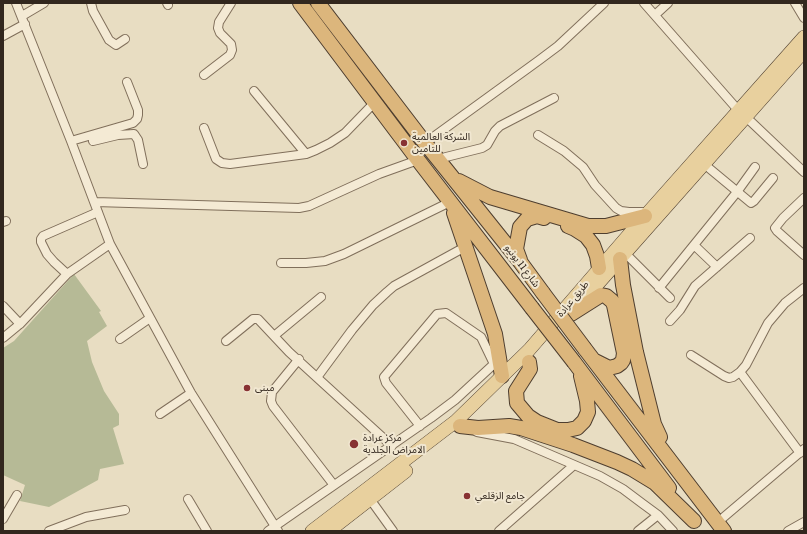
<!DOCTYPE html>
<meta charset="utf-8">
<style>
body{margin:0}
#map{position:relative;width:807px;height:534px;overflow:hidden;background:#e8ddc2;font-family:Literata,serif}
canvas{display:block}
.frame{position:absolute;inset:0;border:4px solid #32271e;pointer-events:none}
</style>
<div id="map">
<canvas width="807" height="534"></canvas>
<div class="frame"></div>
</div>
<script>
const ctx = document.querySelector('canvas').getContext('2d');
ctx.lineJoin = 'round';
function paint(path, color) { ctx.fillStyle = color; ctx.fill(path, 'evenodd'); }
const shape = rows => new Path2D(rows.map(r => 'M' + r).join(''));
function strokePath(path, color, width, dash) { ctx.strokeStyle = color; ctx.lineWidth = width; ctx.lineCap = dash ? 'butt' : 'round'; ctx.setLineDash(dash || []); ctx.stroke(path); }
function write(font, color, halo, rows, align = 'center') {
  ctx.font = font + ' Literata,"Noto Sans Arabic",serif'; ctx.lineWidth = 4; ctx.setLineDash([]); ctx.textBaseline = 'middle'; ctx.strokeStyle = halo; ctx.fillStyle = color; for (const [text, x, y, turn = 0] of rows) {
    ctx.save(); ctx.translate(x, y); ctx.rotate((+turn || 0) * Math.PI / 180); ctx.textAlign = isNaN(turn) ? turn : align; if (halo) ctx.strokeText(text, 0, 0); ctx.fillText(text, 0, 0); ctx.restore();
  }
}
const cemetery = shape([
 [74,274,101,311,99,312,107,326,87,341,92,362,104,391,119,414,119,425,113,428,124,464,100,469,98,480,49,507,20,501,25,485,3,475,3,348,14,341]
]);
const minor = shape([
 [16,3,71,141,110,244,191,393,278,531],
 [91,3,93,11,109,40,116,45,125,39],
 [167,3,168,5],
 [644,3,738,110],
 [795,3,804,18],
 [655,15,668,3],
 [22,16,44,3],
 [3,36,25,24],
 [204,75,230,55,232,50,231,44,220,33,218,28,219,22,231,3],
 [254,91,306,154],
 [746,117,804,172],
 [204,128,216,159,222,163,230,164,306,154,316,150,330,143,345,133,375,102],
 [538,135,564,151,583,167,595,185,616,208,621,211,629,212,642,212],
 [71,141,133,123,137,119,138,115,138,110,127,82],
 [93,141,118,135,134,134,138,140,143,164],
 [425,143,538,61,558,46,604,3],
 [438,159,482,148,487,145,495,131,500,126,554,98],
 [704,164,751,203,754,201,773,178],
 [804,198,783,218,775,228,777,231,804,255],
 [95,202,299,208,309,206,379,174,418,160],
 [3,222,6,221],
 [694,245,717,267],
 [625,253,670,298],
 [281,263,306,263,325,261,344,254,450,202],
 [67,274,54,262,47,254,41,242,41,239,43,236,98,212],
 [659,288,737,192,755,167],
 [3,306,20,324],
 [670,321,680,310,695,286,750,238],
 [274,336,321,297],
 [3,338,20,324,67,274,110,244],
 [120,339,150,318],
 [226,341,253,319,258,319,289,352,392,446],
 [691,355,724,376,729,378,733,377,740,372,746,365,768,323,785,303,804,288],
 [299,359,272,392,271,401,273,406,333,484],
 [740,372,800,453],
 [318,376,352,330,373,305,387,292,394,286,465,247],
 [160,414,191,393],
 [420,426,386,383,384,377,437,314,446,313,481,337,494,364,497,360],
 [477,432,514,439,600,476,623,489,643,504,658,515,673,531],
 [188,499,207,531],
 [370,499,393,531],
 [3,519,17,495],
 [718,522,804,449],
 [49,531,86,517,125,510],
 [268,531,431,418,455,400,494,364],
 [499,531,574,465],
 [638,531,658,515],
 [788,531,804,522]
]);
const primary = shape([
 [587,296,804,51],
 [312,531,456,421,529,350,645,216,804,37],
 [329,531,406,471]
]);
const trunk = shape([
 [300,3,418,160,532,308],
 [318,3,425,143,521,263,543,293],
 [459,181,490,197,588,226,606,226,645,216],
 [454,213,495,334,502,376],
 [568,226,575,229,586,236,593,245,597,256,599,268],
 [620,259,623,285,636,352,654,424,660,437],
 [520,260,516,249,520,227,527,219,537,216,544,218],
 [571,314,601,295,606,296,612,301,614,305,624,353,623,360,621,363,617,366,609,368,595,361],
 [585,349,724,531],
 [529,362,530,369,516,391,517,403,528,416,537,422,557,430,568,430,577,428,584,421,588,412,587,401,581,376],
 [574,362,669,488],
 [460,426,478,428,509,426,521,428,573,445,617,462,632,469,655,483,694,521]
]);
const trunkBridge = shape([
 [543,293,585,349],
 [532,308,574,362]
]);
const markers = [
 [404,143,4,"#883233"],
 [247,388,4,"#883233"],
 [354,444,5,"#883233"],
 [467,496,4,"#883233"]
];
const poiNames = [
 ["الشركة العالمية",412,137],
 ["للتامين",412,149],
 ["مبنى",255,388],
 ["مركز عرادة",363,438],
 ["الامراض الجلدية",363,450],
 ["جامع الزقلعي",475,496]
];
const streetNames = [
 ["شارع 11 يونيو",522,266,53],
 ["طريق عرادة",573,299,-50]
];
paint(cemetery, '#b6ba96');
strokePath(minor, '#806f5b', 10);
strokePath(primary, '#4e3e2f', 14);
strokePath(trunk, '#4e3e2f', 16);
strokePath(minor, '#f4ead4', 8);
strokePath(primary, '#e8d09e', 13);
strokePath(trunk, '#dcb67c', 14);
strokePath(trunkBridge, '#4e3e2f', 16, []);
strokePath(trunkBridge, '#dcb67c', 14);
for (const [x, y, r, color] of markers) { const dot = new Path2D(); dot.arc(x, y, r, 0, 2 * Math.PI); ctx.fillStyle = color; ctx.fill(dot); strokePath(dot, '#f1e7d1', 1.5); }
write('10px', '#32271e', '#f1e7d1', poiNames, 'left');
write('10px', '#32271e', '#f1e7d1', streetNames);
</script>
